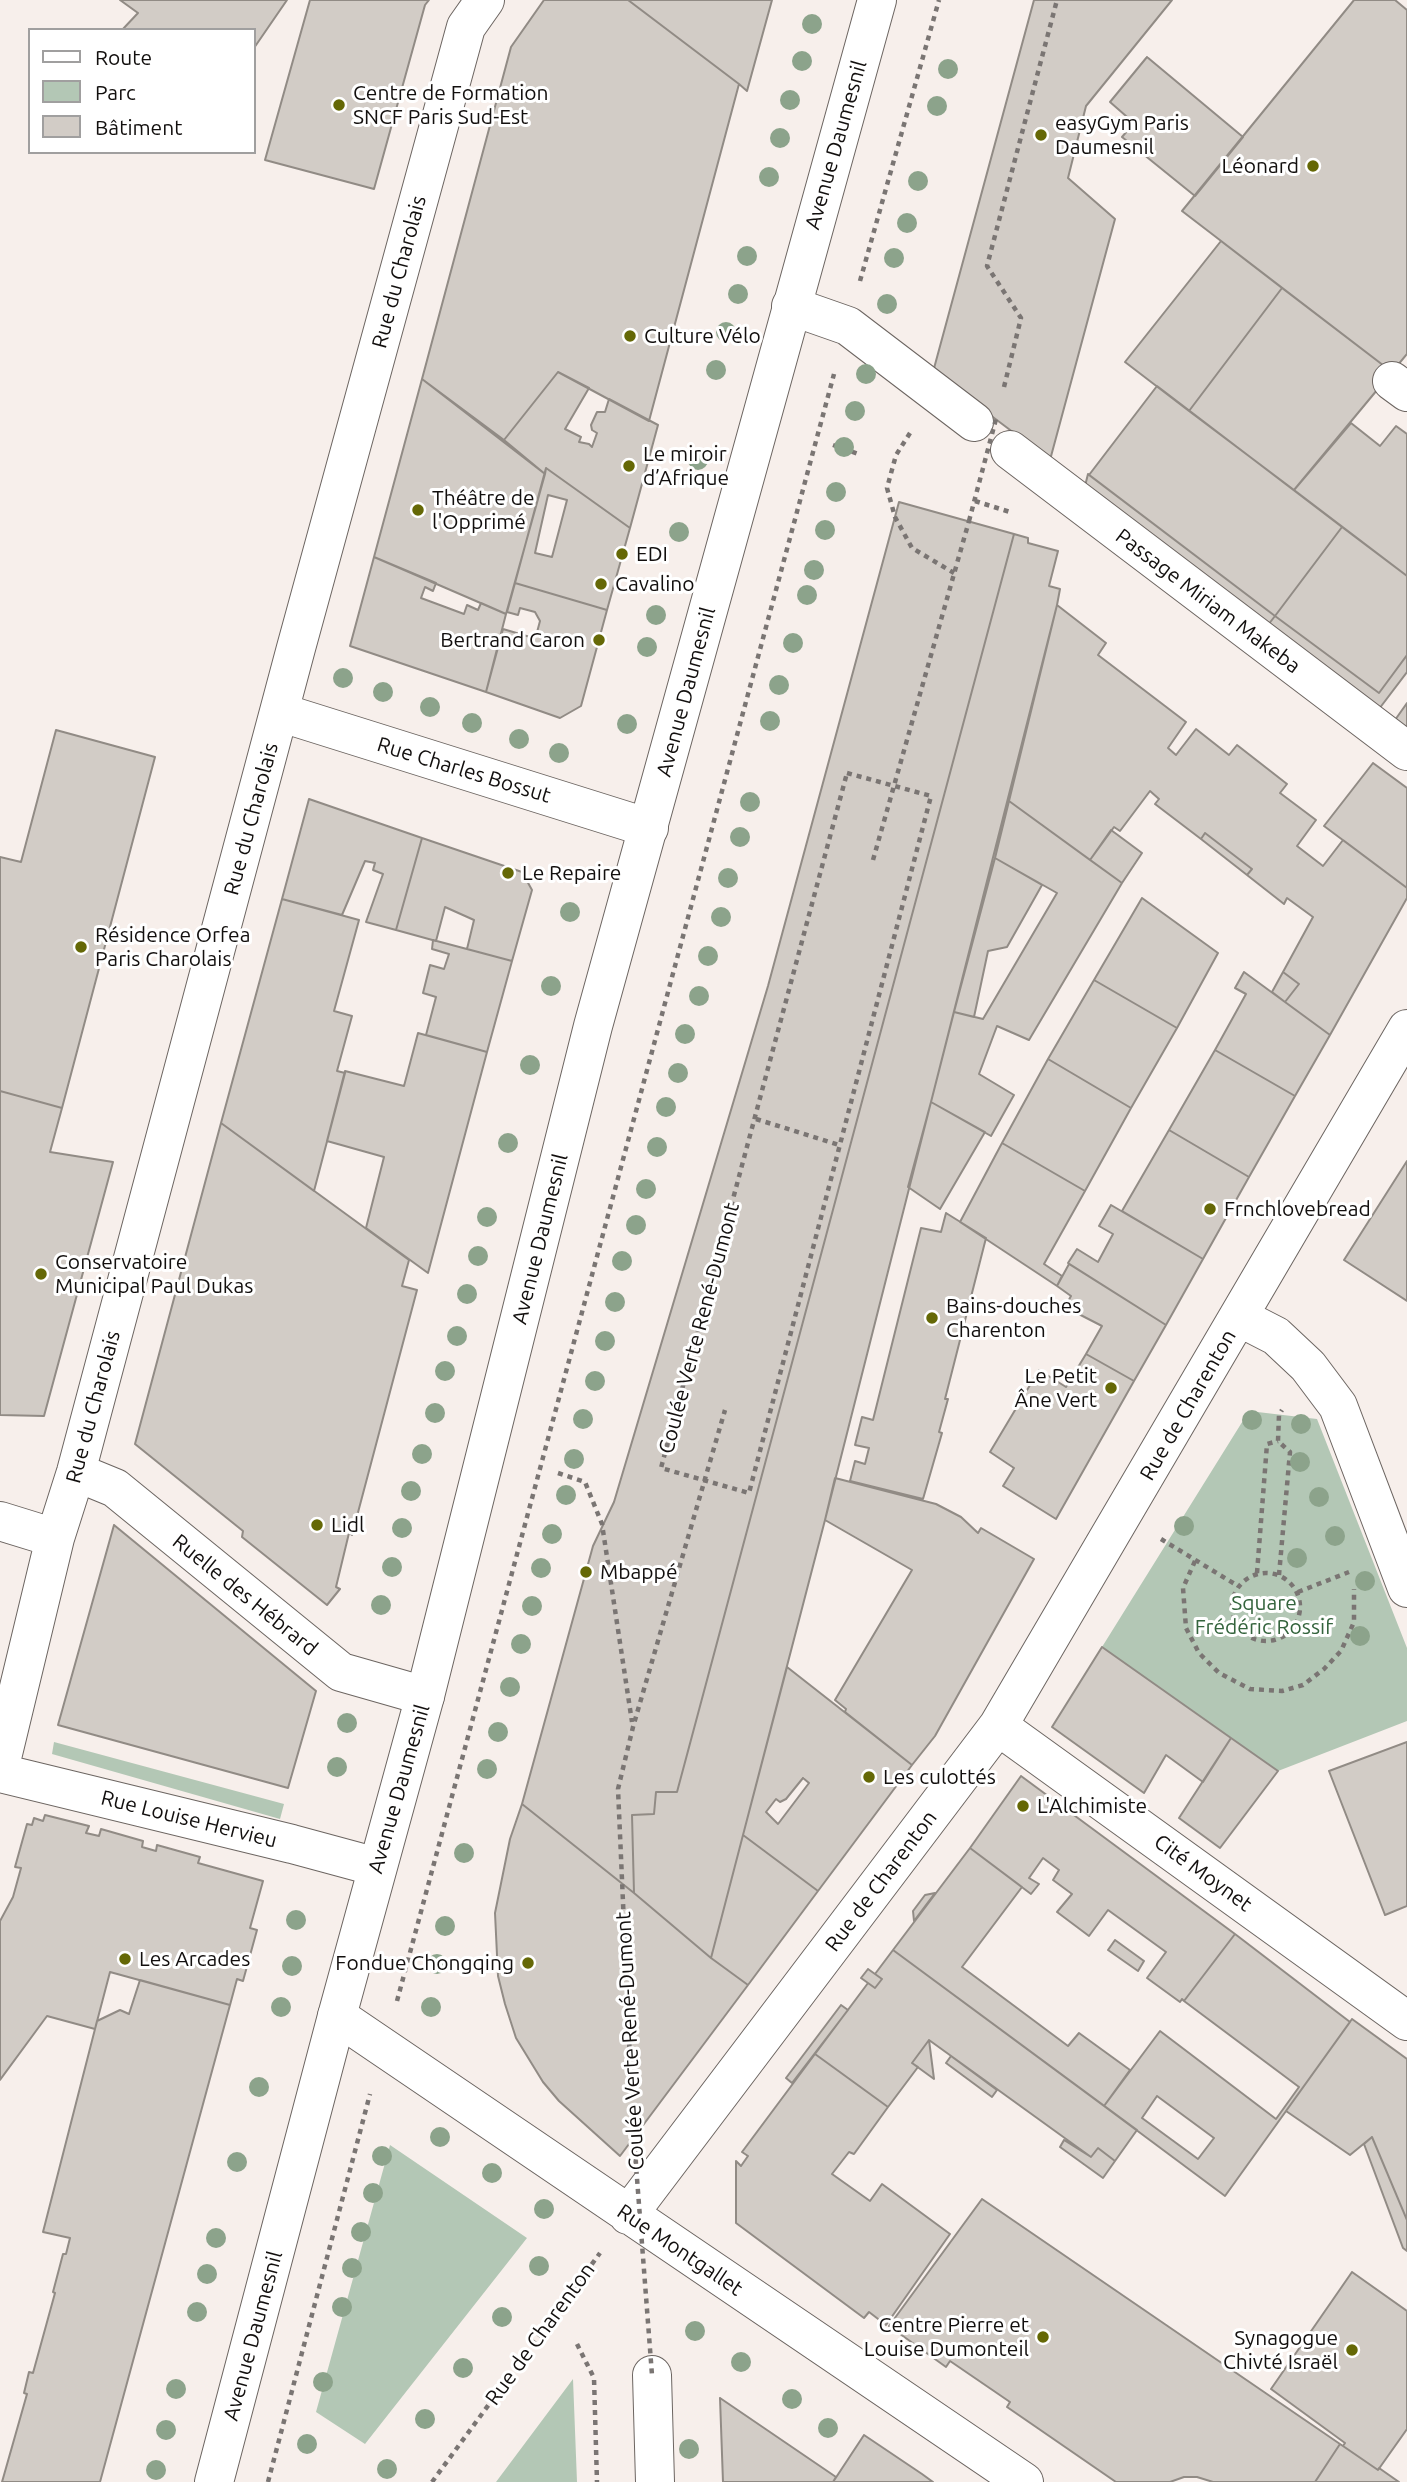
<!DOCTYPE html>
<meta charset="utf-8">
<style>
body{margin:0}
#map{position:relative;width:1407px;height:2482px;overflow:hidden;background:#f7efeb;font-family:Ubuntu,sans-serif}
canvas{display:block}
.legend{position:absolute;left:28px;top:28px;width:228px;height:126px;box-sizing:border-box;background:#fff;border:2px solid #a09f9f;margin:0;padding:9px 12px;list-style:none;font-size:21px;color:#120f0e}
.legend li{display:flex;align-items:center;gap:14px;height:35px}
.legend b{width:35px;border:2px solid #a09f9f}
</style>
<div id="map">
<canvas width="1407" height="2482"></canvas>
<ul class="legend">
<li><b style="height:9px;background:#fff"></b>Route</li>
<li><b style="height:19px;background:#b3c7b5"></b>Parc</li>
<li><b style="height:19px;background:#d2ccc6"></b>Bâtiment</li>
</ul>
</div>
<script>
const ctx = document.querySelector('canvas').getContext('2d');
ctx.lineJoin = 'round';
function paint(path, color) { ctx.fillStyle = color; ctx.fill(path, 'evenodd'); }
const shape = rows => new Path2D(rows.map(r => 'M' + r).join(''));
function strokePath(path, color, width, dash) { ctx.strokeStyle = color; ctx.lineWidth = width; ctx.lineCap = dash ? 'butt' : 'round'; ctx.setLineDash(dash || []); ctx.stroke(path); }
function write(font, color, halo, rows, align = 'center') {
  ctx.font = font + ' Ubuntu,sans-serif'; ctx.lineWidth = 6; ctx.setLineDash([]); ctx.textBaseline = 'middle'; ctx.strokeStyle = halo; ctx.fillStyle = color; for (const [text, x, y, turn = 0] of rows) {
    ctx.save(); ctx.translate(x, y); ctx.rotate((+turn || 0) * Math.PI / 180); ctx.textAlign = isNaN(turn) ? turn : align; if (halo) ctx.strokeText(text, 0, 0); ctx.fillText(text, 0, 0); ctx.restore();
  }
}
const green = shape([
 [1249,1411,1317,1419,1407,1648,1407,1721,1278,1771,1102,1647],
 [54,1742,284,1804,280,1819,52,1754],
 [390,2145,527,2238,365,2444,316,2412],
 [573,2379,577,2482,496,2482]
]);
const building = shape([
 [120,0,287,0,254,48,254,30,122,30,138,13,120,0],
 [310,0,429,0,425,5,374,189,265,160,310,0],
 [544,0,628,0,739,84,649,421,558,372,504,440,422,379,511,47,544,0],
 [628,0,772,0,747,91,739,84,628,0],
 [1034,0,1172,0,1086,106,1068,178,1115,219,1050,460,933,372,1034,0],
 [1354,0,1395,0,1407,10,1407,354,1392,372,1182,211,1354,0],
 [1147,57,1243,137,1195,196,1122,137,1134,123,1110,102,1147,57],
 [1221,241,1282,288,1189,411,1125,362,1221,241],
 [1282,288,1392,372,1294,490,1189,411,1282,288],
 [558,372,589,388,565,429,581,437,579,442,589,444,592,447,597,433,592,430,591,425,597,412,605,412,609,399,658,425,630,528,546,468,545,474,504,440,558,372],
 [422,379,545,474,506,614,374,557,422,379],
 [1157,386,1342,527,1275,616,1089,475,1157,386],
 [1351,423,1380,446,1396,426,1407,434,1407,576,1294,490,1351,423],
 [546,468,630,528,607,610,515,583,546,468],
 [548,495,567,500,552,557,535,553,548,495],
 [1088,474,1275,616,1268,625,1085,486,1088,474],
 [899,502,1014,534,677,1792,656,1792,654,1814,632,1815,634,1893,522,1804,593,1546,614,1502,768,986,899,502],
 [1342,527,1407,576,1407,655,1379,693,1275,616,1342,527],
 [1014,534,1028,538,1028,543,1058,551,1049,586,1060,589,1057,605,825,1520,711,1958,634,1893,632,1815,654,1814,656,1792,677,1792,1014,534],
 [374,557,436,583,433,591,425,587,421,598,464,614,467,605,478,610,481,603,506,614,486,692,350,646,374,557],
 [515,583,607,610,581,706,560,718,486,692,503,629,530,637,536,636,540,621,535,612,520,608,518,615,507,612,515,583],
 [1057,605,1106,643,1098,655,1186,722,1168,748,1176,755,1196,729,1229,755,1237,745,1287,784,1280,793,1316,820,1297,846,1323,866,1343,840,1407,888,1407,898,1330,1035,1285,1002,1299,984,1283,972,1313,917,1287,898,1284,904,1247,875,1252,869,1205,833,1201,839,1155,804,1159,799,1150,791,1120,831,1114,827,1090,860,1009,801,1057,605],
 [1275,616,1379,693,1407,655,1407,672,1379,709,1268,625,1275,616],
 [1407,703,1407,729,1395,720,1407,703],
 [56,730,155,757,62,1108,0,1091,0,857,21,862,56,730],
 [1373,763,1407,788,1407,888,1324,826,1373,763],
 [309,799,422,838,396,930,366,922,383,874,373,870,375,863,365,861,342,915,282,899,309,799],
 [1009,801,1122,883,1029,1040,997,1026,979,1074,1014,1095,991,1136,931,1102,954,1012,983,1019,1057,893,995,858,1009,801],
 [1111,830,1142,853,1122,883,1090,860,1111,830],
 [1205,833,1252,869,1247,875,1201,839,1205,833],
 [422,838,522,872,532,890,512,961,467,949,474,920,445,907,436,941,396,930,422,838],
 [995,858,1042,885,1007,947,988,951,974,1017,954,1012,995,858],
 [1142,898,1218,953,1177,1028,1094,980,1142,898],
 [282,899,359,920,334,1011,352,1016,337,1071,345,1073,314,1191,221,1123,282,899],
 [433,940,512,961,487,1052,426,1035,436,997,423,993,430,965,444,969,449,954,432,949,433,940],
 [1244,972,1330,1035,1295,1096,1215,1050,1246,994,1235,988,1244,972],
 [1283,972,1299,984,1285,1002,1272,992,1283,972],
 [1094,980,1177,1028,1131,1108,1048,1059,1094,980],
 [418,1033,487,1052,428,1273,366,1228,384,1157,327,1141,345,1071,404,1086,418,1033],
 [1215,1050,1295,1096,1249,1177,1169,1130,1215,1050],
 [1048,1059,1131,1108,1085,1191,1002,1143,1048,1059],
 [0,1091,62,1108,50,1152,113,1162,44,1416,0,1415,0,1091],
 [931,1102,985,1132,940,1209,908,1187,931,1102],
 [221,1123,409,1260,402,1286,417,1290,352,1535,349,1533,336,1587,340,1589,327,1605,242,1537,243,1531,135,1444,221,1123],
 [1169,1130,1249,1177,1203,1259,1122,1211,1169,1130],
 [1002,1143,1085,1191,1044,1264,1062,1276,1057,1286,960,1222,1002,1143],
 [1407,1161,1407,1301,1344,1260,1407,1161],
 [1111,1205,1203,1259,1166,1325,1068,1263,1077,1249,1098,1262,1113,1234,1099,1226,1111,1205],
 [946,1213,986,1238,945,1399,948,1399,939,1432,942,1433,923,1499,850,1481,855,1461,865,1464,869,1448,855,1445,862,1417,873,1420,921,1228,941,1232,946,1213],
 [1069,1264,1166,1325,1134,1381,1086,1354,1102,1326,1065,1307,1071,1296,1057,1286,1069,1264],
 [1086,1354,1134,1381,1056,1519,1003,1486,1014,1468,990,1452,1039,1370,1066,1387,1086,1354],
 [835,1478,936,1504,961,1517,978,1533,981,1528,1034,1559,935,1736,912,1765,845,1712,846,1709,835,1700,912,1570,825,1520,835,1478],
 [114,1525,316,1691,288,1788,58,1725,114,1525],
 [1102,1647,1231,1738,1203,1782,1166,1755,1144,1793,1052,1727,1102,1647],
 [787,1667,912,1765,818,1891,743,1835,787,1667],
 [803,1778,809,1783,778,1824,766,1812,776,1799,780,1802,786,1799,803,1778],
 [1231,1738,1278,1771,1220,1848,1179,1818,1231,1738],
 [1407,1742,1407,1906,1385,1915,1329,1771,1407,1742],
 [1021,1776,1235,1934,1184,2001,1182,1999,1180,2002,1147,1978,1166,1952,1108,1910,1089,1936,1057,1912,1072,1894,1053,1880,1059,1870,1043,1858,1029,1878,1039,1884,1031,1894,970,1848,1021,1776],
 [522,1804,634,1893,711,1958,748,1985,620,2156,559,2101,543,2082,516,2038,505,2004,498,1976,495,1913,510,1839,522,1804],
 [45,1815,89,1826,86,1833,99,1836,101,1829,143,1841,142,1847,156,1851,157,1845,200,1857,198,1863,263,1881,250,1928,257,1930,243,1981,237,1979,230,2005,110,1972,95,2029,47,2016,0,2080,0,1921,13,1897,21,1868,15,1867,27,1824,32,1825,34,1818,43,1821,45,1815],
 [743,1835,818,1891,748,1985,711,1958,743,1835],
 [970,1848,1022,1887,962,1967,1068,2046,1079,2033,1130,2070,1104,2106,893,1950,970,1848],
 [935,1893,914,1921,913,1911,925,1895,935,1893],
 [1235,1934,1350,2022,1225,2196,1104,2106,1160,2031,1276,2119,1299,2087,1184,2001,1235,1934],
 [1157,2096,1214,2138,1198,2159,1142,2118,1157,2096],
 [1115,1940,1144,1961,1138,1971,1108,1950,1115,1940],
 [893,1950,1137,2130,1115,2161,1098,2148,1091,2157,929,2040,912,2063,918,2067,888,2107,815,2054,868,1983,875,1988,882,1979,875,1974,893,1950],
 [868,1969,882,1979,875,1988,861,1978,868,1969],
 [140,1980,230,2005,100,2482,2,2482,27,2394,24,2393,29,2372,33,2373,55,2293,53,2292,63,2254,66,2254,70,2238,43,2232,95,2029,97,2021,120,2010,129,2014,140,1980],
 [841,2005,848,2010,792,2083,786,2078,841,2005],
 [1352,2019,1407,2059,1407,2220,1372,2137,1350,2155,1286,2111,1352,2019],
 [929,2040,934,2079,912,2063,929,2040],
 [815,2054,888,2107,854,2154,849,2152,832,2174,870,2201,882,2184,950,2234,886,2325,869,2312,864,2318,736,2223,736,2161,741,2166,748,2156,742,2152,815,2054],
 [951,2056,997,2090,992,2097,946,2063,951,2056],
 [1372,2137,1407,2220,1407,2251,1403,2248,1364,2144,1372,2137],
 [1064,2140,1091,2157,1098,2148,1115,2161,1103,2178,1060,2147,1064,2140],
 [982,2199,1340,2444,1315,2482,1213,2482,1197,2477,1184,2477,1170,2482,1116,2482,1007,2407,1010,2402,950,2361,946,2367,889,2326,982,2199],
 [1352,2272,1407,2311,1407,2429,1378,2470,1343,2446,1345,2443,1271,2389,1352,2272],
 [720,2398,836,2477,833,2482,723,2482,720,2398],
 [864,2435,922,2474,933,2482,833,2482,864,2435],
 [1340,2444,1378,2470,1379,2468,1399,2482,1315,2482,1340,2444]
]);
const path = shape([
 [860,281,939,0],
 [1004,387,1021,318,987,266,1057,0],
 [910,433,896,455,887,488,895,517,912,548,954,573],
 [833,445,861,455],
 [975,501,1010,512],
 [847,773,931,796,749,1493,661,1468,847,773],
 [873,860,969,521],
 [756,1119,839,1145],
 [558,1473,585,1482,602,1524,632,1722],
 [1161,1539,1238,1586],
 [1195,1561,1183,1588,1186,1628,1199,1653,1219,1673,1250,1689,1282,1691,1303,1685,1324,1669,1341,1651,1354,1622,1354,1589],
 '1232 1607a34 34 0 1 1 68 0a34 34 0 1 1-68 0Z',
 [1257,1573,1267,1444,1278,1441],
 [1279,1575,1290,1452,1278,1441,1279,1415,1282,1410],
 [1298,1592,1349,1572],
 [397,2001,834,374],
 [633,2129,618,1789,633,1727,725,1410],
 [577,2344,594,2378,597,2482],
 [268,2482,370,2094],
 [432,2482,600,2253]
]);
const minor = shape([
 [791,306,848,326,974,422],
 [1392,381,1407,392],
 [1010,450,1407,751],
 [279,712,649,828],
 [1239,1317,1276,1336,1308,1366,1338,1406,1407,1588],
 [76,1472,115,1488,341,1672,425,1696],
 [0,1521,55,1538],
 [998,1726,1407,2021],
 [0,1766,55,1538,76,1472,296,648,466,27,485,0],
 [0,1773,292,1844,377,1867],
 [337,2016,1024,2482],
 [628,2215,998,1726,1407,1029],
 [652,2375,655,2482]
]);
const major = shape([
 [214,2482,337,2016,425,1696,593,1026,877,0]
]);
const pathBridge = shape([
 [969,521,996,419],
 [634,2139,652,2375]
]);
const trees = [
 [812,24],
 [802,61],
 [948,69],
 [790,100],
 [937,106],
 [780,138],
 [769,177],
 [918,181],
 [907,223],
 [747,256],
 [894,258],
 [738,294],
 [887,304],
 [726,332],
 [716,370],
 [866,374],
 [855,411],
 [844,447],
 [698,460],
 [836,492],
 [825,530],
 [679,532],
 [814,570],
 [807,595],
 [656,615],
 [793,643],
 [647,647],
 [343,678],
 [779,685],
 [383,692],
 [430,707],
 [770,721],
 [472,723],
 [627,724],
 [519,739],
 [559,753],
 [750,802],
 [740,837],
 [728,878],
 [570,912],
 [721,917],
 [708,956],
 [551,986],
 [699,996],
 [685,1034],
 [530,1065],
 [678,1073],
 [666,1107],
 [508,1143],
 [657,1147],
 [646,1189],
 [487,1217],
 [636,1225],
 [478,1256],
 [622,1261],
 [467,1294],
 [615,1302],
 [457,1336],
 [605,1341],
 [445,1371],
 [595,1381],
 [435,1413],
 [583,1419],
 [1252,1420],
 [1301,1424],
 [422,1454],
 [574,1459],
 [1300,1462],
 [411,1491],
 [566,1495],
 [1319,1497],
 [1184,1526],
 [402,1528],
 [552,1534],
 [1335,1536],
 [1297,1558],
 [392,1567],
 [541,1568],
 [1365,1581],
 [381,1605],
 [532,1606],
 [1360,1636],
 [521,1644],
 [510,1687],
 [347,1723],
 [498,1732],
 [337,1767],
 [487,1769],
 [464,1853],
 [296,1920],
 [445,1926],
 [437,1964],
 [292,1966],
 [281,2007],
 [431,2007],
 [259,2087],
 [440,2137],
 [382,2156],
 [237,2162],
 [492,2173],
 [373,2193],
 [544,2209],
 [361,2232],
 [216,2238],
 [539,2266],
 [352,2268],
 [207,2274],
 [342,2307],
 [197,2312],
 [502,2317],
 [695,2331],
 [741,2362],
 [463,2368],
 [323,2382],
 [176,2389],
 [792,2399],
 [425,2419],
 [828,2428],
 [166,2430],
 [307,2444],
 [689,2449],
 [387,2469],
 [156,2470]
];
const markers = [
 [339,105,7,"#656806"],
 [1041,135,7,"#656806"],
 [1313,166,7,"#656806"],
 [630,336,7,"#656806"],
 [629,466,7,"#656806"],
 [418,510,7,"#656806"],
 [622,554,7,"#656806"],
 [601,584,7,"#656806"],
 [599,640,7,"#656806"],
 [508,873,7,"#656806"],
 [81,947,7,"#656806"],
 [1210,1209,7,"#656806"],
 [41,1274,7,"#656806"],
 [932,1318,7,"#656806"],
 [1111,1388,7,"#656806"],
 [317,1525,7,"#656806"],
 [586,1572,7,"#656806"],
 [869,1777,7,"#656806"],
 [1023,1806,7,"#656806"],
 [125,1959,7,"#656806"],
 [528,1963,7,"#656806"],
 [1043,2337,7,"#656806"],
 [1352,2350,7,"#656806"]
];
const poiNames = [
 ["Centre de Formation",353,93],
 ["SNCF Paris Sud-Est",353,117],
 ["easyGym Paris",1055,123],
 ["Daumesnil",1055,147],
 ["Léonard",1299,166,"right"],
 ["Culture Vélo",644,336],
 ["Le miroir",643,454],
 ["d’Afrique",643,478],
 ["Théâtre de",432,498],
 ["l'Opprimé",432,522],
 ["EDI",636,554],
 ["Cavalino",615,584],
 ["Bertrand Caron",585,640,"right"],
 ["Le Repaire",522,873],
 ["Résidence Orfea",95,935],
 ["Paris Charolais",95,959],
 ["Frnchlovebread",1224,1209],
 ["Conservatoire",55,1262],
 ["Municipal Paul Dukas",55,1286],
 ["Bains-douches",946,1306],
 ["Charenton",946,1330],
 ["Le Petit",1097,1376,"right"],
 ["Âne Vert",1097,1400,"right"],
 ["Lidl",331,1525],
 ["Mbappé",600,1572],
 ["Les culottés",883,1777],
 ["L'Alchimiste",1037,1806],
 ["Les Arcades",139,1959],
 ["Fondue Chongqing",514,1963,"right"],
 ["Centre Pierre et",1029,2325,"right"],
 ["Louise Dumonteil",1029,2349,"right"],
 ["Synagogue",1338,2338,"right"],
 ["Chivté Israël",1338,2362,"right"]
];
const streetNames = [
 ["Avenue Daumesnil",836,145,-74],
 ["Rue du Charolais",399,272,-75],
 ["Passage Miriam Makeba",1208,601,37],
 ["Avenue Daumesnil",686,692,-75],
 ["Rue Charles Bossut",464,770,17],
 ["Rue du Charolais",251,819,-75],
 ["Avenue Daumesnil",540,1239,-76],
 ["Coulée Verte René-Dumont",699,1328,-75],
 ["Rue de Charenton",1188,1405,-60],
 ["Rue du Charolais",93,1407,-75],
 ["Ruelle des Hébrard",245,1595,39],
 ["Avenue Daumesnil",399,1789,-74],
 ["Rue Louise Hervieu",189,1819,14],
 ["Cité Moynet",1203,1873,36],
 ["Rue de Charenton",881,1881,-53],
 ["Coulée Verte René-Dumont",630,2041,-93],
 ["Rue Montgallet",680,2250,34],
 ["Rue de Charenton",540,2334,-54],
 ["Avenue Daumesnil",253,2336,-75]
];
const parkNames = [
 ["Square",1264,1603],
 ["Frédéric Rossif",1264,1627]
];
paint(green, '#b3c7b5');
paint(building, '#d2ccc6');
strokePath(building, '#918b85', 2);
strokePath(minor, '#6c6561', 40);
strokePath(major, '#6c6561', 40);
strokePath(path, '#7a7573', 4.5, [5, 5]);
strokePath(minor, '#fff', 38);
strokePath(major, '#fff', 38);
strokePath(pathBridge, '#7a7573', 4.5, [5, 5]);
ctx.fillStyle = '#8ca38b';
for (const [x, y] of trees) { ctx.beginPath(); ctx.arc(x, y, 10, 0, 2 * Math.PI); ctx.fill(); }
for (const [x, y, r, color] of markers) { const dot = new Path2D(); dot.arc(x, y, r, 0, 2 * Math.PI); ctx.fillStyle = color; ctx.fill(dot); strokePath(dot, '#fff', 2.5); }
write('21px', '#120f0e', '#fff', poiNames, 'left');
write('21px', '#120f0e', '#fff', streetNames);
write('21px', '#34643d', '#fff', parkNames);
</script>
